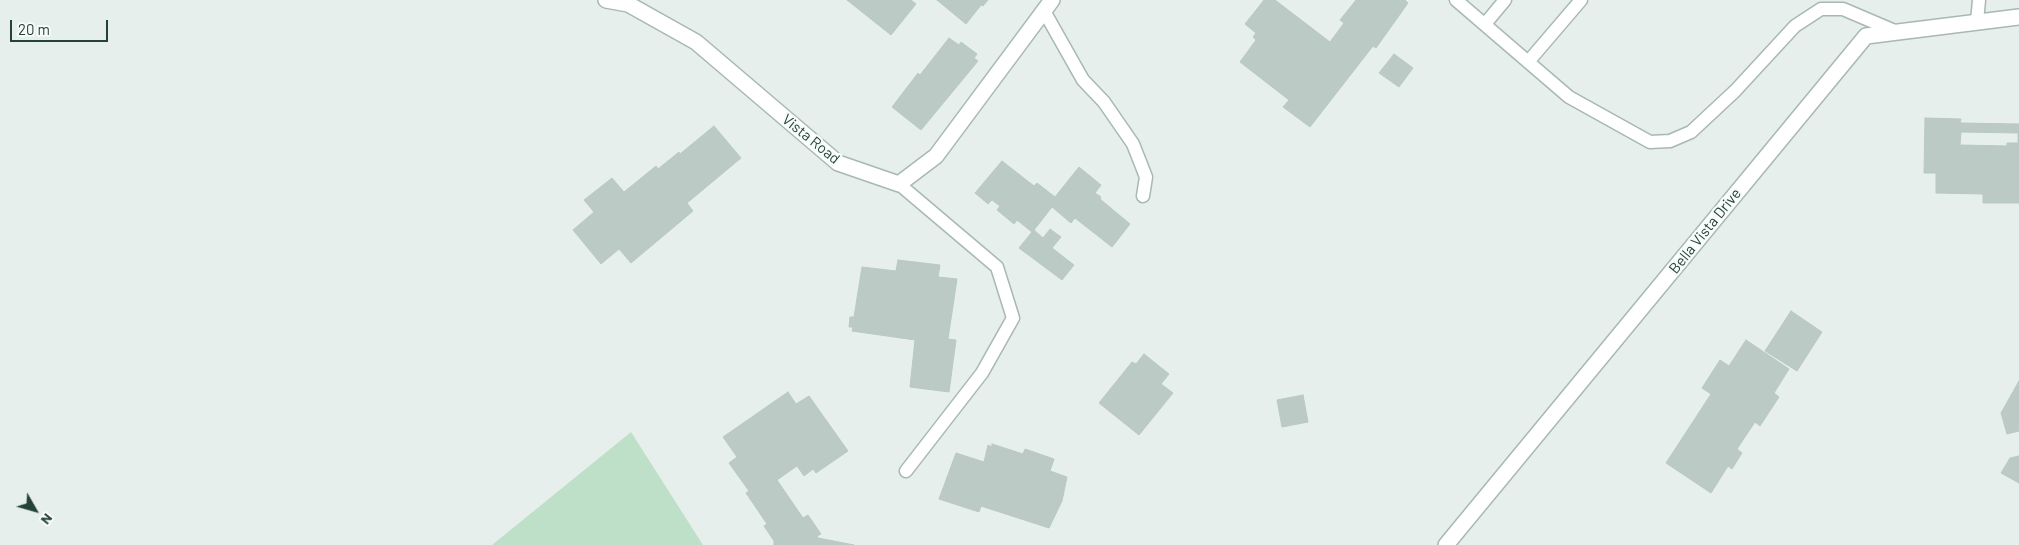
<!DOCTYPE html>
<style>
body{margin:0}
#map{position:relative;width:2019px;height:545px;overflow:hidden;background:#e6efeb;font-family:Barlow,sans-serif}
canvas{display:block}
.north{position:absolute;left:10px;top:485px;width:50px;height:50px;-webkit-text-stroke:4px #f7fbf9;paint-order:stroke;rotate:128deg;font-size:14px;font-weight:700;line-height:20px;text-align:center;color:#24423a}
.north::after{content:'';display:block;margin:auto;width:18px;height:22px;background:#24423a;clip-path:polygon(50% 0,100% 100%,50% 72%,0 100%)}
.scale{position:absolute;left:10px;top:20px;width:98px;height:22px;box-sizing:border-box;border:2px solid #24423a;border-top:0;padding-left:6px;font-size:15px;line-height:18px;white-space:nowrap;color:#24423a;-webkit-text-stroke:4px #f7fbf9;paint-order:stroke}
</style>
<div id="map">
<canvas width="2019" height="545"></canvas>
<div class="north">N</div>
<div class="scale">20 m</div>
</div>
<script>
const ctx = document.querySelector('canvas').getContext('2d');
ctx.lineJoin = 'round';
function paint(path, color) { ctx.fillStyle = color; ctx.fill(path, 'evenodd'); }
const shape = rows => new Path2D(rows.map(r => 'M' + r).join(''));
function strokePath(path, color, width, dash) { ctx.strokeStyle = color; ctx.lineWidth = width; ctx.lineCap = dash ? 'butt' : 'round'; ctx.setLineDash(dash || []); ctx.stroke(path); }
function write(font, color, halo, rows, align = 'center') {
  ctx.font = font + ' Barlow,sans-serif'; ctx.lineWidth = 4.5; ctx.setLineDash([]); ctx.textBaseline = 'middle'; ctx.strokeStyle = halo; ctx.fillStyle = color; for (const [text, x, y, turn = 0] of rows) {
    ctx.save(); ctx.translate(x, y); ctx.rotate((+turn || 0) * Math.PI / 180); ctx.textAlign = isNaN(turn) ? turn : align; if (halo) ctx.strokeText(text, 0, 0); ctx.fillText(text, 0, 0); ctx.restore();
  }
}
const green = shape([
 [631,432,703,545,492,545]
]);
const building = shape([
 [847,0,911,0,916,4,891,35,847,0],
 [937,0,988,0,983,6,981,5,966,24,937,0],
 [1264,0,1275,0,1330,42,1344,23,1340,20,1356,0,1405,0,1408,3,1376,48,1373,46,1310,127,1283,107,1289,100,1240,62,1256,40,1253,37,1256,33,1245,24,1264,0],
 [949,38,959,45,961,42,977,54,974,58,978,61,921,130,892,107,918,73,920,75,949,38],
 [1394,54,1413,68,1399,87,1379,73,1394,54],
 [1925,118,1961,119,1960,123,2019,124,2019,203,1983,203,1983,194,1936,193,1936,173,1924,173,1925,118],
 [1961,132,2018,133,2018,143,2007,143,2007,146,1960,145,1961,132],
 [714,126,741,158,687,203,693,211,631,263,619,249,601,264,573,230,594,212,584,200,612,178,624,192,656,166,658,169,679,152,680,154,714,126],
 [1002,161,1034,186,1037,183,1055,197,1079,167,1101,185,1095,193,1101,197,1100,199,1130,224,1112,247,1075,218,1071,223,1052,207,1034,230,1043,238,1050,229,1061,237,1052,248,1074,265,1062,280,1019,248,1032,232,1017,220,1014,224,997,210,1000,206,992,200,988,204,975,193,1002,161],
 [898,260,940,265,938,277,957,279,948,339,956,340,949,392,910,387,915,340,852,331,853,327,849,327,850,317,854,317,862,267,896,271,898,260],
 [1791,311,1822,332,1797,371,1765,351,1791,311],
 [1746,340,1789,369,1774,393,1779,397,1760,426,1755,422,1737,449,1742,453,1732,469,1728,466,1711,493,1666,463,1711,394,1702,388,1720,360,1729,366,1746,340],
 [1144,354,1169,374,1161,384,1173,393,1139,435,1099,403,1132,362,1136,364,1144,354],
 [2019,381,2019,431,2007,434,2001,413,2019,381],
 [788,392,796,404,809,396,848,451,816,473,813,469,804,476,797,466,777,480,803,518,808,515,821,534,817,536,818,538,854,545,774,545,774,541,764,526,767,524,746,493,749,491,729,463,737,457,723,437,788,392],
 [1303,395,1308,422,1282,427,1277,400,1303,395],
 [992,444,1023,454,1025,449,1054,459,1050,471,1067,477,1062,501,1049,528,981,506,979,512,939,499,956,453,984,462,988,445,992,447,992,444],
 [2019,456,2019,483,2001,473,2010,458,2019,456]
]);
const service = shape([
 [1456,0,1569,97,1650,142,1670,141,1691,132,1735,91,1795,26,1821,9,1843,9,1897,32],
 [1044,11,1083,80,1104,102,1133,144,1146,177,1143,196],
 [1977,22,1979,0],
 [1485,24,1505,0],
 [1528,62,1581,0],
 [899,184,997,267,1013,318,982,373,906,471]
]);
const minor = shape([
 [606,0,628,4,696,42,838,163,899,184,936,156,1052,0],
 [1446,545,1866,36,2019,17]
]);
const streetNames = [
 ["Vista Road",811,139,39],
 ["Bella Vista Drive",1705,231,-51]
];
paint(green, '#bfe0c8');
paint(building, '#bbcac4');
strokePath(building, '#b8c9c2', 1);
strokePath(service, '#a8b8b2', 15);
strokePath(minor, '#a8b8b2', 18);
strokePath(service, '#fff', 12);
strokePath(minor, '#fff', 15);
write('15px', '#24423a', '#f7fbf9', streetNames);
</script>
